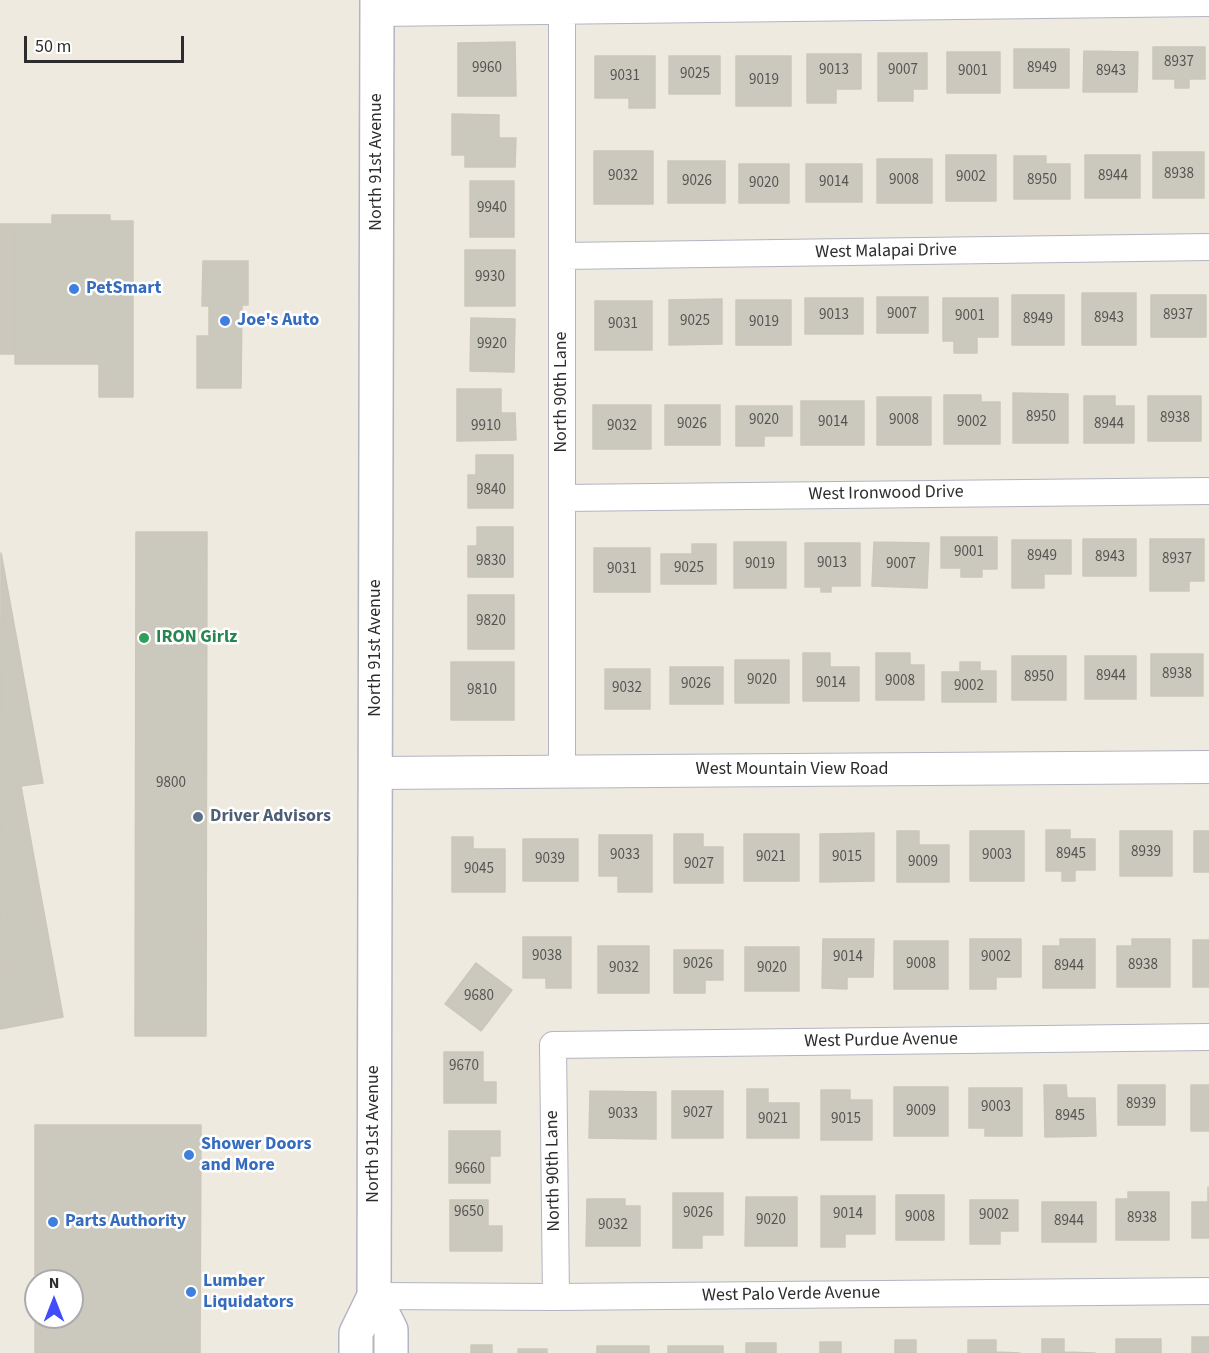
<!DOCTYPE html>
<style>
body{margin:0}
#map{position:relative;width:1209px;height:1353px;overflow:hidden;background:#efeae0;font-family:"Source Sans 3",sans-serif}
canvas{display:block}
.north{position:absolute;left:24px;top:1269px;width:60px;height:60px;box-sizing:border-box;background:#fff;border:2px solid #ababab;border-radius:50%;rotate:0deg;font-size:16px;font-weight:700;line-height:24px;text-align:center;color:#2d2d2d}
.north::after{content:'';display:block;margin:auto;width:21px;height:27px;background:#414cfb;clip-path:polygon(50% 0,100% 100%,50% 72%,0 100%)}
.scale{position:absolute;left:24px;top:36px;width:160px;height:27px;box-sizing:border-box;border:3px solid #2d2d2d;border-top:0;padding-left:8px;font-size:18px;line-height:21px;white-space:nowrap;color:#2d2d2d;-webkit-text-stroke:4px #fff;paint-order:stroke}
</style>
<div id="map">
<canvas width="1209" height="1353"></canvas>
<div class="north">N</div>
<div class="scale">50 m</div>
</div>
<script>
const ctx = document.querySelector('canvas').getContext('2d');
ctx.lineJoin = 'round';
function paint(path, color) { ctx.fillStyle = color; ctx.fill(path, 'evenodd'); }
const shape = rows => new Path2D(rows.map(r => 'M' + r).join(''));
function strokePath(path, color, width, dash) { ctx.strokeStyle = color; ctx.lineWidth = width; ctx.lineCap = dash ? 'butt' : 'round'; ctx.setLineDash(dash || []); ctx.stroke(path); }
function write(font, color, halo, rows, align = 'center') {
  ctx.font = font + ' "Source Sans 3",sans-serif'; ctx.lineWidth = 5; ctx.setLineDash([]); ctx.textBaseline = 'middle'; ctx.strokeStyle = halo; ctx.fillStyle = color; for (const [text, x, y, turn = 0] of rows) {
    ctx.save(); ctx.translate(x, y); ctx.rotate((+turn || 0) * Math.PI / 180); ctx.textAlign = isNaN(turn) ? turn : align; if (halo) ctx.strokeText(text, 0, 0); ctx.fillText(text, 0, 0); ctx.restore();
  }
}
const building = shape([
 [515,42,516,96,458,96,458,43,515,42],
 [1153,47,1205,47,1205,79,1189,79,1189,88,1175,88,1175,79,1153,79,1153,47],
 [1014,49,1069,49,1069,88,1014,88,1014,49],
 [1084,51,1138,52,1137,92,1083,92,1084,51],
 [947,52,1000,52,1000,93,947,93,947,52],
 [878,53,927,53,927,89,913,89,913,101,878,101,878,53],
 [807,54,861,54,861,89,836,89,836,103,807,103,807,54],
 [595,56,655,56,655,108,629,108,629,98,595,98,595,56],
 [669,56,720,56,720,94,669,94,669,56],
 [736,56,791,56,791,106,736,106,736,56],
 [452,114,499,115,499,138,516,138,515,167,465,167,465,155,452,155,452,114],
 [594,151,653,151,653,204,594,204,594,151],
 [1153,152,1204,152,1204,198,1153,198,1153,152],
 [946,155,996,155,996,201,946,201,946,155],
 [1085,155,1140,155,1140,198,1085,198,1085,155],
 [1014,156,1046,156,1046,164,1070,164,1070,199,1014,199,1014,156],
 [877,159,932,159,932,203,877,203,877,159],
 [668,161,725,161,725,203,668,203,668,161],
 [739,164,789,164,789,203,739,203,739,164],
 [806,164,862,164,862,202,806,202,806,164],
 [470,181,514,181,514,237,470,237,470,181],
 [52,215,110,215,110,221,133,221,133,397,99,397,99,364,15,364,15,224,52,224,52,215],
 [0,224,15,224,15,354,0,354,0,224],
 [465,250,515,250,515,306,465,306,465,250],
 [203,261,248,261,248,305,242,305,241,388,197,388,197,336,209,336,209,306,202,306,203,261],
 [1082,293,1136,293,1136,345,1082,345,1082,293],
 [1012,295,1064,295,1064,345,1012,345,1012,295],
 [1151,295,1206,295,1206,337,1151,337,1151,295],
 [877,297,928,297,928,333,877,333,877,297],
 [805,298,863,298,863,334,805,334,805,298],
 [943,298,998,298,998,337,977,337,977,353,954,353,954,341,943,341,943,298],
 [722,299,722,344,669,345,669,300,722,299],
 [736,300,791,300,791,345,736,345,736,300],
 [595,301,652,301,652,350,595,350,595,301],
 [471,318,515,319,514,372,470,371,471,318],
 [457,389,501,389,501,413,515,413,516,440,457,441,457,389],
 [1013,393,1068,394,1068,443,1013,443,1013,393],
 [944,395,981,395,981,402,1000,402,1000,444,944,444,944,395],
 [1084,396,1115,396,1115,406,1134,406,1134,443,1084,443,1084,396],
 [1148,396,1201,396,1201,441,1148,441,1148,396],
 [877,397,931,397,931,445,877,445,877,397],
 [801,401,864,401,864,445,801,445,801,401],
 [593,405,651,405,651,449,593,449,593,405],
 [665,405,720,405,720,445,665,445,665,405],
 [736,406,792,406,792,436,764,436,764,446,736,446,736,406],
 [476,455,513,455,513,508,468,508,468,475,476,475,476,455],
 [477,527,513,527,513,577,468,577,468,546,477,546,477,527],
 [136,532,207,532,206,1036,135,1036,136,532],
 [941,537,997,537,997,569,982,569,982,577,961,577,961,568,941,568,941,537],
 [1083,539,1136,539,1136,576,1083,576,1083,539],
 [1150,539,1204,539,1204,581,1189,581,1189,591,1150,591,1150,539],
 [1012,540,1071,540,1071,574,1044,574,1044,588,1012,588,1012,540],
 [734,542,786,542,786,588,734,588,734,542],
 [874,542,929,543,927,588,872,586,874,542],
 [805,543,860,543,860,586,831,586,831,592,821,592,821,587,805,587,805,543],
 [692,544,716,544,716,584,661,584,661,554,692,554,692,544],
 [594,548,650,548,650,592,594,592,594,548],
 [1,553,43,783,21,786,63,1017,0,1029,1,553],
 [468,595,514,595,514,649,468,649,468,595],
 [803,653,830,653,830,667,859,667,859,701,803,701,803,653],
 [876,653,910,653,910,665,924,665,924,700,876,700,876,653],
 [1151,654,1203,654,1203,696,1151,696,1151,654],
 [1012,656,1066,656,1066,700,1012,700,1012,656],
 [1085,656,1136,656,1136,699,1085,699,1085,656],
 [735,660,789,660,789,703,735,703,735,660],
 [451,662,514,662,514,720,451,720,451,662],
 [960,662,980,662,980,671,996,671,996,702,942,702,942,672,960,672,960,662],
 [670,667,723,667,723,704,670,704,670,667],
 [605,669,650,669,650,709,605,709,605,669],
 [1046,830,1070,830,1070,839,1095,839,1095,870,1075,870,1075,881,1062,881,1062,871,1046,871,1046,830],
 [897,831,919,831,919,845,949,845,949,882,897,882,897,831],
 [970,831,1024,831,1024,881,970,881,970,831],
 [1120,831,1172,831,1172,876,1120,876,1120,831],
 [1194,831,1209,831,1209,872,1194,872,1194,831],
 [874,833,874,881,820,882,820,834,874,833],
 [674,834,703,834,703,847,723,847,723,883,674,883,674,834],
 [744,834,799,834,799,881,744,881,744,834],
 [599,835,652,835,652,892,618,892,618,876,599,876,599,835],
 [452,837,473,837,473,849,505,849,505,892,452,892,452,837],
 [523,839,578,839,578,881,523,881,523,839],
 [523,937,571,937,571,988,546,988,546,978,523,978,523,937],
 [823,939,874,939,873,977,847,977,847,989,822,988,823,939],
 [970,939,1021,939,1021,977,996,977,996,989,970,989,970,939],
 [1060,939,1095,939,1095,988,1043,988,1043,946,1060,946,1060,939],
 [1132,939,1170,939,1170,987,1117,987,1117,946,1132,946,1132,939],
 [1193,940,1209,940,1209,987,1193,987,1193,940],
 [894,941,948,941,948,989,894,989,894,941],
 [598,946,649,946,649,993,598,993,598,946],
 [745,947,799,947,799,991,745,991,745,947],
 [674,950,723,950,723,980,705,980,705,993,674,993,674,950],
 [476,963,512,990,481,1031,445,1004,476,963],
 [444,1052,483,1052,483,1082,496,1082,496,1103,444,1103,444,1052],
 [1044,1085,1066,1085,1067,1098,1095,1098,1096,1136,1045,1137,1044,1085],
 [1118,1085,1165,1085,1165,1125,1118,1125,1118,1085],
 [1191,1085,1209,1085,1209,1131,1191,1131,1191,1085],
 [894,1087,948,1087,948,1136,894,1136,894,1087],
 [969,1088,1022,1088,1022,1136,985,1136,985,1128,969,1128,969,1088],
 [747,1089,768,1089,768,1103,799,1103,799,1138,747,1138,747,1089],
 [821,1090,850,1090,850,1100,872,1100,872,1140,821,1140,821,1090],
 [590,1091,656,1092,656,1139,589,1138,590,1091],
 [672,1091,723,1091,723,1138,672,1138,672,1091],
 [35,1125,201,1125,200,1353,35,1353,35,1125],
 [36,1281,72,1281,72,1317,36,1317,36,1281],
 [449,1131,500,1131,500,1156,490,1156,490,1183,449,1183,449,1131],
 [1208,1187,1209,1238,1192,1238,1192,1202,1208,1202,1208,1187],
 [1128,1192,1169,1192,1169,1240,1116,1240,1116,1199,1128,1199,1128,1192],
 [673,1193,723,1193,723,1235,702,1235,702,1248,673,1248,673,1193],
 [896,1195,944,1195,944,1240,896,1240,896,1195],
 [821,1196,875,1196,875,1234,845,1234,845,1247,821,1247,821,1196],
 [746,1197,797,1197,797,1246,745,1246,746,1197],
 [587,1199,625,1199,625,1206,640,1206,640,1246,586,1246,587,1199],
 [450,1200,488,1200,488,1226,502,1226,502,1251,450,1251,450,1200],
 [970,1200,1018,1200,1018,1231,1000,1231,1000,1244,970,1244,970,1200],
 [1042,1202,1096,1202,1096,1242,1042,1242,1042,1202],
 [1192,1337,1209,1337,1209,1353,1192,1353,1192,1337],
 [1042,1339,1064,1339,1064,1352,1095,1353,1042,1353,1042,1339],
 [1116,1339,1161,1339,1161,1353,1116,1353,1116,1339],
 [895,1340,916,1340,916,1353,895,1353,895,1340],
 [968,1340,996,1340,996,1352,1020,1353,968,1353,968,1340],
 [820,1342,841,1342,841,1353,820,1353,820,1342],
 [746,1343,776,1343,776,1353,746,1353,746,1343],
 [471,1345,492,1345,492,1353,471,1353,471,1345],
 [597,1346,649,1346,649,1353,597,1353,597,1346],
 [668,1346,723,1346,723,1353,668,1353,668,1346],
 [518,1349,547,1349,547,1353,518,1353,518,1349]
]);
const minor = shape([
 [562,12,562,772],
 [377,13,1209,3],
 [562,256,1209,247],
 [562,498,1209,491],
 [374,1296,556,1297,1209,1291],
 [556,1297,553,1045,1209,1037]
]);
const tertiary = shape([
 [375,773,1209,767]
]);
const secondary = shape([
 [374,1296,391,1330,391,1353],
 [356,1353,356,1333,374,1296,377,0]
]);
const markers = [
 [74,289,6,"#3f7fe0"],
 [225,321,6,"#3f7fe0"],
 [144,638,6,"#2e9e5b"],
 [198,817,6,"#5c6f8a"],
 [189,1155,6,"#3f7fe0"],
 [53,1222,6,"#3f7fe0"],
 [191,1292,6,"#3f7fe0"]
];
const numberNames = [
 ["8937",1179,63],
 ["9960",487,69],
 ["8949",1042,69],
 ["9013",834,71],
 ["9007",903,71],
 ["9001",973,72],
 ["8943",1111,72],
 ["9025",695,75],
 ["9031",625,77],
 ["9019",764,81],
 ["8938",1179,175],
 ["9032",623,177],
 ["8944",1113,177],
 ["9002",971,178],
 ["9008",904,181],
 ["8950",1042,181],
 ["9026",697,182],
 ["9014",834,183],
 ["9020",764,184],
 ["9940",492,209],
 ["9930",490,278],
 ["9007",902,315],
 ["9013",834,316],
 ["8937",1178,316],
 ["9001",970,317],
 ["8943",1109,319],
 ["8949",1038,320],
 ["9025",695,322],
 ["9019",764,323],
 ["9031",623,325],
 ["9920",492,345],
 ["8950",1041,418],
 ["8938",1175,419],
 ["9020",764,421],
 ["9008",904,421],
 ["9014",833,423],
 ["9002",972,423],
 ["9026",692,425],
 ["8944",1109,425],
 ["9910",486,427],
 ["9032",622,427],
 ["9840",491,491],
 ["9001",969,553],
 ["8949",1042,557],
 ["8943",1110,558],
 ["8937",1177,560],
 ["9830",491,562],
 ["9013",832,564],
 ["9019",760,565],
 ["9007",901,565],
 ["9025",689,569],
 ["9031",622,570],
 ["9820",491,622],
 ["8938",1177,675],
 ["8944",1111,677],
 ["8950",1039,678],
 ["9020",762,681],
 ["9008",900,682],
 ["9014",831,684],
 ["9026",696,685],
 ["9002",969,687],
 ["9032",627,689],
 ["9810",482,691],
 ["9800",171,784],
 ["8939",1146,853],
 ["8945",1071,855],
 ["9033",625,856],
 ["9003",997,856],
 ["9021",771,858],
 ["9015",847,858],
 ["9039",550,860],
 ["9009",923,863],
 ["9027",699,865],
 ["9045",479,870],
 ["9038",547,957],
 ["9014",848,958],
 ["9002",996,958],
 ["9026",698,965],
 ["9008",921,965],
 ["8938",1143,966],
 ["8944",1069,967],
 ["9032",624,969],
 ["9020",772,969],
 ["9680",479,997],
 ["9670",464,1067],
 ["8939",1141,1105],
 ["9003",996,1108],
 ["9009",921,1112],
 ["9027",698,1114],
 ["9033",623,1115],
 ["8945",1070,1117],
 ["9021",773,1120],
 ["9015",846,1120],
 ["9660",470,1170],
 ["9650",469,1213],
 ["9026",698,1214],
 ["9014",848,1215],
 ["9002",994,1216],
 ["9008",920,1218],
 ["8938",1142,1219],
 ["9020",771,1221],
 ["8944",1069,1222],
 ["9032",613,1226]
];
const streetNames = [
 ["North 91st Avenue",377,162,-90],
 ["West Malapai Drive",886,252,-1],
 ["North 90th Lane",562,392,-90],
 ["West Ironwood Drive",886,494,-1],
 ["North 91st Avenue",376,648,-90],
 ["West Mountain View Road",792,770],
 ["West Purdue Avenue",881,1041,-1],
 ["North 91st Avenue",374,1134,-90],
 ["North 90th Lane",554,1171,-91],
 ["West Palo Verde Avenue",791,1295,-1]
];
const shopNames = [
 ["PetSmart",86,289],
 ["Joe's Auto",237,321],
 ["Shower Doors",201,1145],
 ["and More",201,1166],
 ["Parts Authority",65,1222],
 ["Lumber",203,1282],
 ["Liquidators",203,1303]
];
const leisureNames = [
 ["IRON Girlz",156,638]
];
const serviceNames = [
 ["Driver Advisors",210,817]
];
paint(building, '#cbc8be');
strokePath(building, '#cbc7b9', 1.5);
strokePath(minor, '#b3b4c1', 28);
strokePath(tertiary, '#b3b4c1', 34);
strokePath(secondary, '#b3b4c1', 36);
strokePath(minor, '#fff', 26);
strokePath(tertiary, '#fff', 32);
strokePath(secondary, '#fff', 33);
for (const [x, y, r, color] of markers) { const dot = new Path2D(); dot.arc(x, y, r, 0, 2 * Math.PI); ctx.fillStyle = color; ctx.fill(dot); strokePath(dot, '#fff', 2); }
write('15px', '#545451', null, numberNames);
write('18px', '#2d2d2d', '#fff', streetNames);
write('bold 18px', '#366cbe', '#fff', shopNames, 'left');
write('bold 18px', '#27864d', '#fff', leisureNames, 'left');
write('bold 18px', '#4e5e75', '#fff', serviceNames, 'left');
</script>
